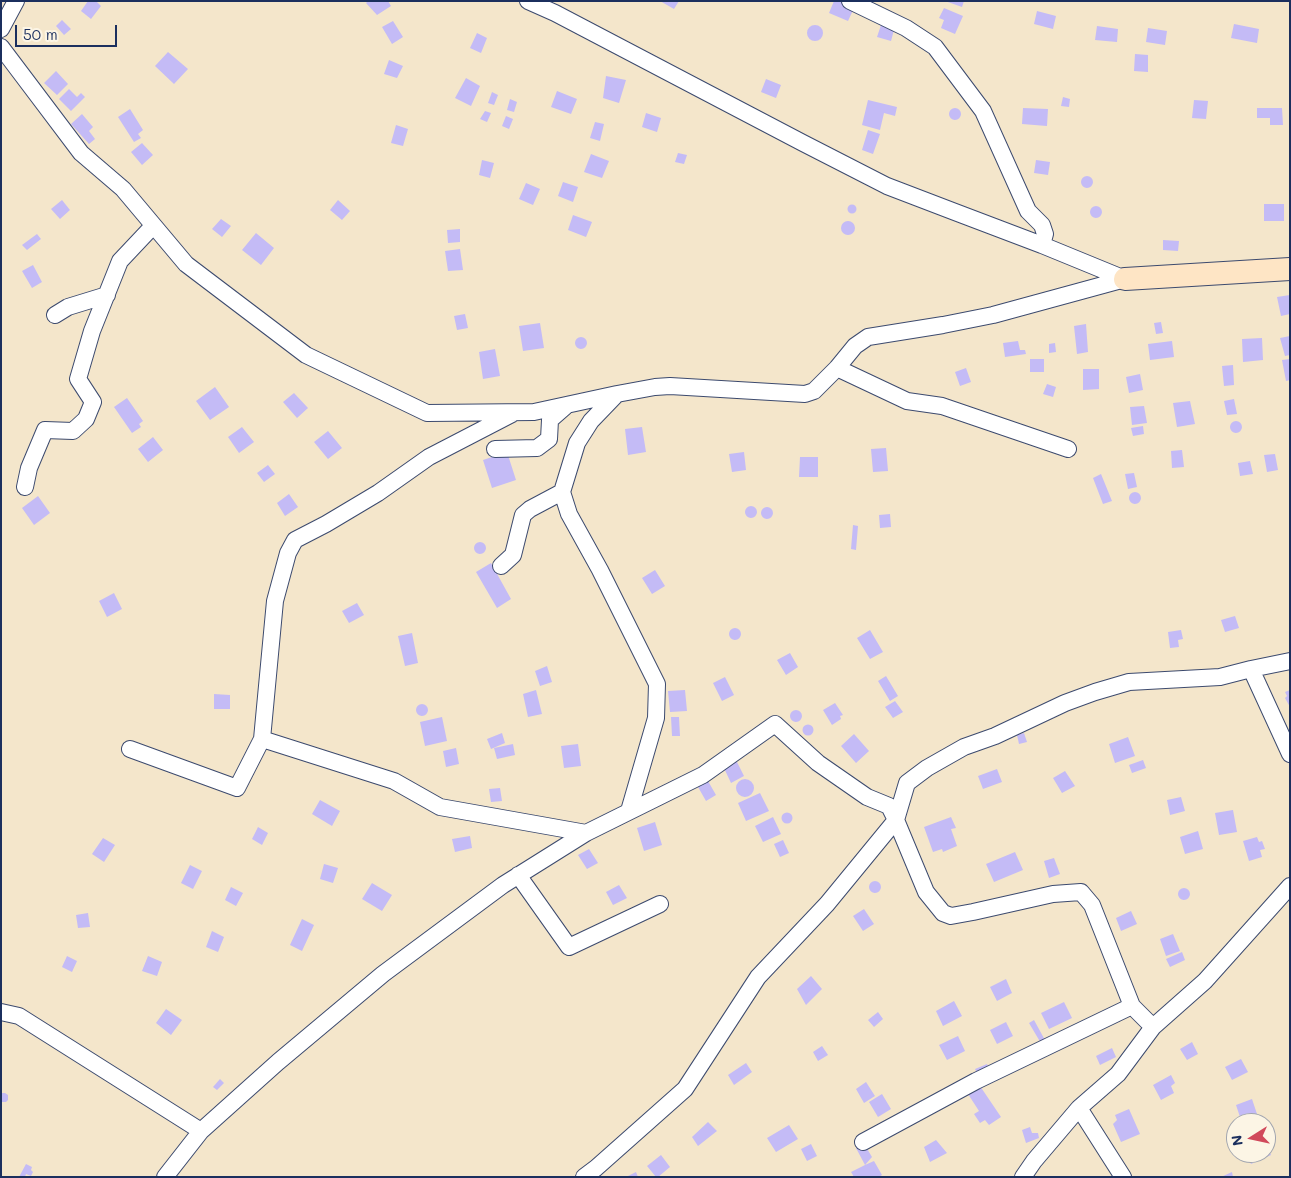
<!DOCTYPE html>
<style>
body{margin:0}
#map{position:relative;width:1291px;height:1178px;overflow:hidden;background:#f4e6cb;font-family:Mali,sans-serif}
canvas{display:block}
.frame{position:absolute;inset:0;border:2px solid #1b2f5e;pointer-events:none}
.north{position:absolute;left:1226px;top:1113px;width:50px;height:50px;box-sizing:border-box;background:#fcf5e5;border:1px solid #a2a6af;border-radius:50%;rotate:260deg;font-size:14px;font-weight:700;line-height:20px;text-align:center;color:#1b2f5e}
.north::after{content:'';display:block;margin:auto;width:18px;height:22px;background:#d1495b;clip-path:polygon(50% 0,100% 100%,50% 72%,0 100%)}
.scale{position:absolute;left:15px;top:25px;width:102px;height:22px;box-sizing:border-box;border:2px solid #1b2f5e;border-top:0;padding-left:6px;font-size:15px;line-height:18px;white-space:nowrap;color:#1b2f5e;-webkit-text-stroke:4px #fcf5e5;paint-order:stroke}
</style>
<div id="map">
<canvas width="1291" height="1178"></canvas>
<div class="frame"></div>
<div class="north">N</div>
<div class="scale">50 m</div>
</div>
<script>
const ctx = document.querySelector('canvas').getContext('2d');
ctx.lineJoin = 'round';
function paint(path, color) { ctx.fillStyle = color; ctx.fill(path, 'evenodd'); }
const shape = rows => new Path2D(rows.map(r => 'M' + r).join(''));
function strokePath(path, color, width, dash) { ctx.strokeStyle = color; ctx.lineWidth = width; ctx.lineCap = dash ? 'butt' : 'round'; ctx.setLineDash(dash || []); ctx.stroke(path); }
const building = shape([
 [88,1,96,1,101,6,91,19,81,11],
 [368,1,388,1,391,6,377,15,366,3],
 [660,1,679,1,674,9],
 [834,1,839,1,854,8,848,21,829,13],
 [945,1,964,1,962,7],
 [944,8,963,16,955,34,941,28,944,20,939,18],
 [1037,11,1056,16,1053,29,1034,24],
 [62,20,71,29,64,35,56,26],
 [393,21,403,37,392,44,382,27],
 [1234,24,1259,29,1257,43,1231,38],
 [881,25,894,30,891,41,877,37],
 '807 33a8 8 0 1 1 16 0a8 8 0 1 1-16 0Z',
 [1097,26,1118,29,1117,42,1095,40],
 [1148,28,1167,31,1165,45,1146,42],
 [477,33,487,38,481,53,470,48],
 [168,52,188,69,174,84,155,66],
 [1135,54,1148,55,1148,72,1134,71],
 [389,60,403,66,397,78,384,74],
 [56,71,68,84,57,95,44,83],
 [606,76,626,80,619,103,603,98],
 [466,78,480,86,471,106,455,98],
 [766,79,781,85,776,98,761,92],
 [69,89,77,97,81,93,85,97,71,111,59,99],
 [557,91,577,99,571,114,551,107],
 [492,92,498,95,494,105,488,103],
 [1063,97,1070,99,1069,107,1061,106],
 [510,99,517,102,514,112,507,110],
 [868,100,897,107,895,116,884,113,880,130,862,125],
 [1194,100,1208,101,1206,119,1192,118],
 '949 114a6 6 0 1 1 12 0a6 6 0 1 1-12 0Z',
 [1023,108,1048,109,1047,126,1022,124],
 [1257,108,1282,108,1283,125,1270,125,1270,118,1257,118],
 [130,109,143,130,138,134,141,138,134,142,118,117],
 [485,111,491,113,487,122,480,119],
 [646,113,661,118,657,132,642,127],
 [82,114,93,127,89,131,95,139,89,144,71,124],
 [506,116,513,119,509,129,502,126],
 [595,122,604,124,600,141,590,138],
 [396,125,408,129,403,146,391,143],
 [868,130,880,134,873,154,862,150],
 [142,143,153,155,142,165,131,152],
 [678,153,687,155,684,164,675,162],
 [591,154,609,161,602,178,584,172],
 [482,160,494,163,490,178,479,175],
 [1036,160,1050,162,1048,175,1034,173],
 '1081 182a6 6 0 1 1 12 0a6 6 0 1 1-12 0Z',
 [563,182,578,187,573,202,558,196],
 [526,183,540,189,533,205,519,199],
 [62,200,70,210,60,219,51,209],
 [338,200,350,211,342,220,330,210],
 [1264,204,1284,204,1284,221,1264,221],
 '847.5 209a4.5 4.5 0 1 1 9 0a4.5 4.5 0 1 1-9 0Z',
 '1090 212a6 6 0 1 1 12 0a6 6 0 1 1-12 0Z',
 [573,215,592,222,586,237,568,230],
 [221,219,231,226,222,237,212,229],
 '841 228a7 7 0 1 1 14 0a7 7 0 1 1-14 0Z',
 [460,229,460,242,448,243,447,230],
 [256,233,274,248,261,265,242,250],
 [37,234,41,239,27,250,22,245],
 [1163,240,1179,241,1178,251,1163,250],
 [460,249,463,270,448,271,445,251],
 [33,265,42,282,32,288,22,271],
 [1290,295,1290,314,1281,316,1277,297],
 [465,314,468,328,457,330,454,316],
 [1161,322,1163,333,1156,334,1154,323],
 [540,323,544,348,523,351,519,326],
 [1086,324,1088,352,1077,354,1074,326],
 [1290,336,1290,355,1285,356,1280,338],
 '575 343a6 6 0 1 1 12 0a6 6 0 1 1-12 0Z',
 [1262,338,1263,360,1243,362,1242,339],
 [1018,341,1020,350,1025,350,1026,354,1005,357,1003,343],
 [1172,341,1174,357,1150,360,1148,344],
 [1055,343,1056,352,1049,353,1049,344],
 [495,349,500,376,483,379,479,352],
 [1030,359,1044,359,1044,372,1030,372],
 [1290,359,1290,380,1286,381,1282,360],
 [1233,365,1234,385,1224,386,1222,366],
 [966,368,971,382,960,386,955,372],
 [1083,369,1099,369,1099,389,1083,390],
 [1140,374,1143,390,1129,393,1126,377],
 [1047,384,1056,387,1053,397,1043,394],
 [215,387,229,407,210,420,196,401],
 [294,393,308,408,297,418,283,402],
 [127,398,143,421,139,424,141,427,132,433,114,407],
 [1234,399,1237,414,1227,415,1224,401],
 [1190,401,1195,424,1177,427,1173,403],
 [1144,406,1147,423,1132,425,1130,407],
 '1230 427a6 6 0 1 1 12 0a6 6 0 1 1-12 0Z',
 [1143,426,1144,434,1133,436,1131,428],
 [242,427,254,442,239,453,228,437],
 [642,427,646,452,628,455,625,429],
 [328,431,342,448,328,459,314,442],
 [153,437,163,450,148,462,138,449],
 [886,448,888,471,873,472,871,449],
 [1182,450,1184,467,1172,468,1171,451],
 [507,452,516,480,492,488,483,460],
 [744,452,746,470,732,472,729,454],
 [1275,454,1278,470,1267,472,1264,455],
 [800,457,818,457,818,477,799,477],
 [1250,461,1253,474,1240,476,1238,463],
 [268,465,275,474,264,482,257,473],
 [1134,473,1137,487,1128,489,1125,474],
 [1101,474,1112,501,1103,504,1093,478],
 '1129 498a6 6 0 1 1 12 0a6 6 0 1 1-12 0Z',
 [289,494,298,507,285,516,277,503],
 [38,496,50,513,34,525,22,508],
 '745 512a6 6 0 1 1 12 0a6 6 0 1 1-12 0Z',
 '761 513a6 6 0 1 1 12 0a6 6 0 1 1-12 0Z',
 [890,514,891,527,880,528,879,515],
 [853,525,858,526,856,550,851,549],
 '474 548a6 6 0 1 1 12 0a6 6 0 1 1-12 0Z',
 [491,563,511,599,497,608,476,572],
 [655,570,665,586,652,594,642,578],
 [114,593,122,609,107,617,99,601],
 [357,603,364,615,349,623,342,611],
 [1235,616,1239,628,1225,632,1221,620],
 '729 634a6 6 0 1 1 12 0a6 6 0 1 1-12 0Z',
 [870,630,883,652,870,659,857,638],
 [1181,630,1183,639,1178,640,1179,647,1170,648,1168,632],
 [412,633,418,663,405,666,398,636],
 [790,653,798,667,786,675,777,660],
 [547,666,552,682,540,686,535,671],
 [886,676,898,696,890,701,878,681],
 [725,677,734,695,722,701,713,683],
 [536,690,542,714,528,717,523,694],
 [685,690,687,711,670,712,668,691],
 [1290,690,1290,707,1285,698,1287,696,1285,692],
 [214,694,230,695,230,709,214,709],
 [895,701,903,712,893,718,885,707],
 [835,703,843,715,840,716,841,719,832,725,823,710],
 '416 710a6 6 0 1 1 12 0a6 6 0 1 1-12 0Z',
 '790 716a6 6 0 1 1 12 0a6 6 0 1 1-12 0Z',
 [442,717,447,741,425,746,420,722],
 [671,717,679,717,680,736,672,736],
 '802.5 730a5.5 5.5 0 1 1 11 0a5.5 5.5 0 1 1-11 0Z',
 [502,733,505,743,491,749,487,739],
 [1024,733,1027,742,1019,744,1017,735],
 [854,734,869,751,856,763,841,746],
 [1128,737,1135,756,1115,763,1109,744],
 [513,744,515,755,497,759,494,748],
 [578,744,581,766,564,768,561,746],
 [456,748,459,764,446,767,443,751],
 [736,760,744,776,731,783,723,766],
 [1143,760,1146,768,1132,773,1129,765],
 [997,769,1002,782,983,789,978,776],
 [1065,771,1075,786,1062,793,1053,778],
 '736 788a9 9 0 1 1 18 0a9 9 0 1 1-18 0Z',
 [708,781,716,795,706,801,698,787],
 [500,788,502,801,491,802,489,789],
 [760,793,769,811,746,821,738,803],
 [1181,797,1185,811,1170,815,1167,800],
 [320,800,340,811,332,826,312,814],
 [1233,810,1237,832,1219,835,1215,813],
 '781.5 818a5.5 5.5 0 1 1 11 0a5.5 5.5 0 1 1-11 0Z',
 [773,817,781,834,763,842,755,826],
 [951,817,956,828,951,829,957,846,943,852,942,849,933,852,924,827],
 [655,822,662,845,644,851,637,828],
 [258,827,268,833,262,845,252,839],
 [1198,831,1203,849,1185,854,1180,837],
 [470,836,472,848,455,852,452,839],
 [1257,837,1259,842,1262,841,1265,849,1260,850,1262,857,1249,861,1243,841],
 [103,838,115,845,104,862,92,854],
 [783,840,789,853,780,857,774,844],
 [589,849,598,863,587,869,578,855],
 [1015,852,1023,870,994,882,986,864],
 [1054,858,1060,874,1049,878,1044,861],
 [324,864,338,868,333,883,320,879],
 [190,865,202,871,193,889,181,883],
 '869 887a6 6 0 1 1 12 0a6 6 0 1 1-12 0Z',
 [372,883,392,895,382,911,362,899],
 [619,885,627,898,613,905,606,892],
 [231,887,243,893,236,906,225,900],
 '1178 894a6 6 0 1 1 12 0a6 6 0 1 1-12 0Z',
 [864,909,874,924,863,931,853,916],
 [1131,911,1137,924,1121,931,1116,918],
 [88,913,90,927,78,928,76,915],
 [302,919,314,925,302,951,290,945],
 [212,931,224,937,218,952,206,947],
 [1173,934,1180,951,1166,956,1160,939],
 [1182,952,1185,960,1170,967,1166,959],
 [67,956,77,961,72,972,62,967],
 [148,956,162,962,157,976,142,971],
 [811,976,822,989,806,1005,797,989],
 [1006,979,1012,993,997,1001,990,987],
 [954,1001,962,1016,943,1026,936,1011],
 [1064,1002,1072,1018,1049,1029,1041,1013],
 [166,1009,182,1020,171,1035,156,1023],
 [878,1012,883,1019,874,1027,868,1020],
 [1034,1020,1046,1042,1042,1045,1029,1023],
 [1006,1022,1013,1036,997,1044,990,1030],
 [958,1036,965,1051,947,1060,939,1045],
 [1192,1042,1198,1054,1187,1060,1180,1049],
 [822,1046,828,1055,818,1061,813,1052],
 [1112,1048,1116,1057,1100,1065,1096,1056],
 [1241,1059,1248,1072,1232,1080,1225,1067],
 [746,1063,752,1072,734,1085,728,1075],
 [987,1064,990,1070,979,1076,975,1069],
 [1171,1075,1175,1083,1171,1086,1174,1093,1161,1100,1153,1085],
 [220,1079,224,1083,217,1090,213,1087],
 [866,1082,875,1096,864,1103,856,1089],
 [980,1086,1001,1117,989,1125,985,1120,980,1123,974,1114,979,1111,968,1094],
 [1,1093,5,1093,8,1095,8,1100,6,1102,1,1102],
 [882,1094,891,1109,878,1117,869,1102],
 [1252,1099,1257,1114,1241,1120,1236,1105],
 [1129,1109,1140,1134,1121,1142,1113,1124,1117,1120,1115,1115],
 [708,1122,717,1131,698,1146,692,1137],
 [789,1125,798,1139,776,1152,767,1138],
 [1030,1127,1032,1133,1038,1133,1039,1138,1026,1143,1022,1130],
 [936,1140,947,1153,930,1162,924,1147],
 [863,1142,872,1157,865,1165,874,1161,882,1175,879,1177,854,1177,851,1172,865,1165,856,1148],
 [811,1144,817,1156,807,1161,801,1149],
 [1266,1144,1271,1155,1251,1164,1246,1153,1266,1153],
 [661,1155,670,1167,658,1177,656,1177,647,1166],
 [26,1164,32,1167,31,1170,33,1172,31,1176,26,1174,25,1177,19,1177],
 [636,1172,638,1177,626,1177],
 [1232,1172,1233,1177,1221,1177]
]);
const minor = shape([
 [528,1,555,13,803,143,887,186,955,212,1042,245,1125,279],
 [850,1,906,28,935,47,983,111,1028,211,1042,225,1045,234,1042,245],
 [1,29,16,1],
 [1,47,81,153,123,189,186,264,306,355,427,413,534,412,617,394,655,387,670,386,805,394,814,391,837,368,855,346,868,337,943,325,993,315,1125,279],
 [55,315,68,307,107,295],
 [837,368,907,401,942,406,1068,449],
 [617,394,591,421,577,443,562,492,569,514,600,570,657,684,656,718,629,811],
 [495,449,537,448,549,439,550,420,566,406],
 [25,487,29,468,45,430,73,431,86,419,93,402,78,379,92,331,120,261,153,226],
 [501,566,513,555,523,515,530,509,562,492],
 [1290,661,1251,669,1290,754],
 [262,739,275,601,288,553,295,540,326,524,378,493,429,457,512,414],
 [130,749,237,788,262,739,394,781,440,807,586,833],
 [518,875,569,947,660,904],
 [1,1012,19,1016,201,1131],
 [1079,1108,1123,1177],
 [863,1142,976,1081,1132,1006],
 [165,1177,201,1131,278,1062,383,974,503,885,586,833,703,775,775,724,818,763,867,797,889,806,896,820,926,892,943,913,951,916,973,912,1053,894,1081,892,1092,905,1132,1006,1153,1027],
 [584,1177,596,1168,685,1089,758,977,827,904,896,820,907,783,927,768,964,747,995,736,1065,703,1095,692,1129,682,1220,677,1251,669],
 [1023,1177,1034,1161,1079,1108,1118,1074,1153,1027,1205,981,1290,886]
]);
const secondary = shape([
 [1125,279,1290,269]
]);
paint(building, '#c4bbf6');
strokePath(minor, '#3c4a6e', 18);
strokePath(secondary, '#3c4a6e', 24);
strokePath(minor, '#fff', 16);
strokePath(secondary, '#fee5c5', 22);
</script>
